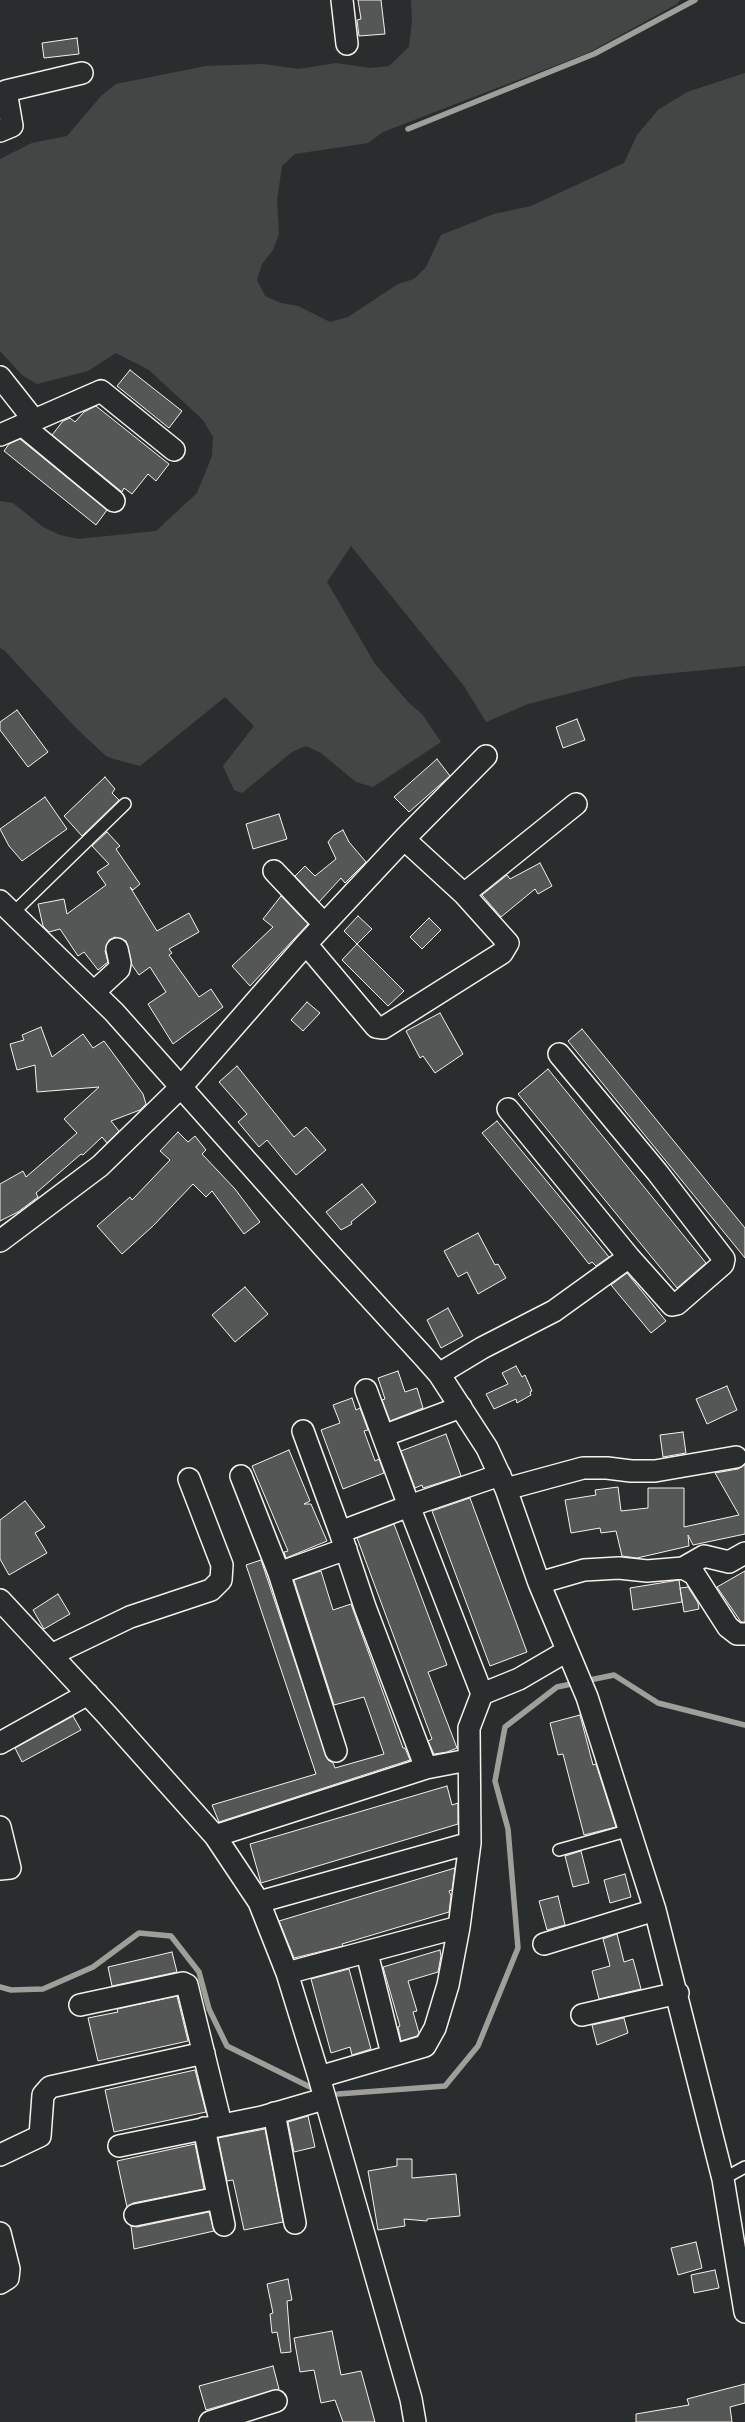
<!DOCTYPE html>
<style>
body{margin:0}
canvas{display:block;background:#2a2d2e}
</style>
<canvas width="745" height="2422"></canvas>
<script>
const ctx = document.querySelector('canvas').getContext('2d');
ctx.lineJoin = 'round';
function paint(path, color) { ctx.fillStyle = color; ctx.fill(path, 'evenodd'); }
const shape = rows => new Path2D(rows.map(r => 'M' + r).join(''));
function strokePath(path, color, width, dash) { ctx.strokeStyle = color; ctx.lineWidth = width; ctx.lineCap = dash ? 'butt' : 'round'; ctx.setLineDash(dash || []); ctx.stroke(path); }
const green = shape([
 [411,0,680,0,677,4,588,53,383,132,368,143,295,154,282,166,277,200,279,234,273,250,262,264,257,280,265,296,281,303,298,306,330,322,348,317,398,284,414,279,426,267,441,235,494,214,531,206,624,163,637,135,658,110,687,92,745,73,745,666,633,677,528,704,486,722,464,686,351,546,327,582,375,664,409,703,422,714,441,742,373,787,356,782,321,753,306,746,292,752,242,793,234,790,223,766,254,726,225,697,140,766,114,759,106,756,76,728,5,651,0,648,0,501,13,503,43,527,60,535,78,539,156,531,197,493,212,456,213,437,203,420,149,370,116,353,88,371,37,384,22,375,0,351,0,159,32,143,67,136,102,95,116,84,206,66,263,64,299,69,336,63,370,68,389,66,409,47,412,21]
]);
const stream = shape([
 [408,129,594,54,695,0],
 [585,1681,614,1675,658,1703,745,1725],
 [0,1987,11,1990,43,1989,93,1967,139,1933,171,1936,199,1972,209,2009,227,2046,310,2087],
 [338,2094,445,2086,478,2046,518,1948,508,1829,495,1781,505,1727,557,1687,576,1683]
]);
const building = shape([
 [358,0,381,0,385,34,359,36,357,20,361,19,358,0],
 [77,38,79,54,44,58,42,43,77,38],
 [130,370,182,411,169,428,117,386,130,370],
 [96,406,169,464,156,481,148,474,132,494,124,488,122,492,52,435,63,421,70,418,75,422,84,412,96,406],
 [20,439,107,510,96,525,4,451,9,444,20,439],
 [17,710,48,752,28,767,0,730,0,722,17,710],
 [577,719,585,740,563,748,556,727,577,719],
 [437,759,450,776,409,812,394,797,437,759],
 [105,777,115,789,112,793,119,800,82,836,64,816,105,777],
 [45,797,67,829,22,861,9,846,0,829,45,797],
 [279,814,287,839,253,849,246,824,279,814],
 [343,830,349,842,366,862,345,883,341,878,319,902,295,876,305,866,315,876,336,859,328,842,334,835,343,830],
 [107,832,120,846,116,849,140,884,133,890,130,887,157,931,189,913,199,932,169,949,172,953,169,955,199,997,211,989,223,1007,173,1044,148,1004,166,992,150,967,139,975,132,965,126,941,115,937,109,940,105,951,108,962,98,970,84,952,78,956,60,929,49,932,43,926,38,904,64,899,67,914,106,885,97,872,109,864,92,846,107,832],
 [540,863,552,886,538,894,535,889,501,917,482,895,507,875,510,879,540,863],
 [281,896,308,924,250,986,232,966,273,927,263,919,281,896],
 [358,916,372,929,357,944,344,931,358,916],
 [429,918,441,930,422,949,410,937,429,918],
 [357,944,404,991,388,1006,342,960,357,944],
 [307,1002,320,1013,303,1031,291,1020,307,1002],
 [440,1013,463,1054,435,1073,423,1056,420,1058,406,1031,440,1013],
 [41,1027,52,1057,83,1034,93,1048,104,1041,143,1094,146,1104,140,1110,111,1121,119,1131,107,1143,102,1137,83,1155,81,1154,36,1193,38,1197,18,1212,0,1221,0,1184,23,1171,26,1177,77,1133,64,1119,99,1087,37,1092,35,1065,17,1070,10,1044,24,1040,22,1035,41,1027],
 [582,1029,745,1228,745,1258,568,1041,582,1029],
 [237,1066,294,1137,306,1127,326,1150,296,1175,267,1140,259,1147,238,1122,247,1114,219,1082,237,1066],
 [548,1069,706,1263,677,1288,518,1094,548,1069],
 [497,1121,583,1225,609,1257,596,1266,592,1262,589,1264,558,1225,482,1133,497,1121],
 [178,1132,188,1142,195,1136,206,1150,202,1154,235,1189,260,1222,244,1234,212,1191,206,1197,193,1184,153,1226,122,1254,97,1226,130,1197,132,1200,170,1160,160,1151,178,1132],
 [362,1184,376,1202,351,1222,352,1224,341,1230,326,1212,362,1184],
 [478,1233,495,1265,498,1264,506,1278,478,1294,467,1272,458,1277,444,1251,478,1233],
 [627,1273,666,1321,651,1333,611,1285,627,1273],
 [245,1287,268,1314,235,1342,212,1315,245,1287],
 [448,1308,463,1336,441,1348,427,1320,448,1308],
 [516,1366,522,1377,525,1375,532,1391,530,1392,531,1395,517,1403,516,1399,494,1409,486,1394,508,1384,502,1373,516,1366],
 [398,1371,405,1392,417,1388,423,1408,390,1421,382,1400,385,1399,378,1378,398,1371],
 [727,1386,737,1410,707,1424,696,1399,727,1386],
 [352,1398,356,1410,360,1408,368,1430,364,1431,375,1461,379,1459,384,1473,343,1489,321,1430,340,1423,333,1405,352,1398],
 [683,1432,686,1453,663,1457,660,1435,683,1432],
 [446,1434,461,1476,423,1488,422,1485,415,1488,401,1451,446,1434],
 [289,1450,310,1501,304,1504,311,1504,327,1541,286,1558,284,1552,288,1551,252,1466,289,1450],
 [745,1464,745,1534,693,1545,688,1535,689,1546,637,1558,622,1556,616,1531,601,1533,600,1528,571,1533,565,1500,596,1495,595,1490,618,1487,621,1511,648,1508,648,1488,684,1488,684,1527,739,1515,715,1473,738,1469,745,1464],
 [470,1498,527,1652,490,1666,432,1511,470,1498],
 [25,1501,45,1527,35,1533,47,1553,9,1575,0,1559,0,1520,25,1501],
 [394,1524,447,1665,428,1672,457,1748,447,1752,434,1754,428,1741,432,1739,357,1538,394,1524],
 [261,1560,328,1760,333,1763,335,1768,384,1754,364,1697,334,1705,294,1580,321,1571,333,1610,351,1604,403,1748,405,1748,410,1760,219,1822,212,1805,316,1774,246,1565,261,1560],
 [745,1571,745,1622,741,1622,717,1587,745,1571],
 [679,1580,682,1602,633,1610,630,1588,679,1580],
 [688,1587,698,1603,699,1609,684,1612,680,1588,688,1587],
 [58,1594,70,1614,44,1629,33,1610,58,1594],
 [580,1715,593,1765,596,1764,616,1827,584,1835,563,1754,558,1755,550,1723,580,1715],
 [73,1716,81,1730,22,1762,15,1748,73,1716],
 [447,1786,452,1805,458,1803,458,1824,261,1883,250,1844,447,1786],
 [581,1851,589,1883,573,1887,565,1856,581,1851],
 [455,1868,452,1890,449,1891,451,1896,449,1912,342,1944,343,1946,294,1958,279,1921,455,1868],
 [625,1874,631,1897,610,1903,604,1880,625,1874],
 [558,1896,565,1925,547,1930,539,1901,558,1896],
 [617,1934,624,1962,633,1959,641,1989,599,1999,592,1971,610,1966,603,1939,617,1934],
 [440,1950,441,1956,438,1972,408,1981,417,2011,413,2012,419,2033,417,2036,401,2041,398,2027,400,2026,383,1967,440,1950],
 [172,1952,177,1972,112,1986,108,1967,172,1952],
 [349,1969,371,2049,352,2055,350,2047,331,2053,311,1979,349,1969],
 [177,1996,188,2041,98,2061,88,2018,118,2012,117,2009,177,1996],
 [624,2018,628,2033,597,2045,592,2025,624,2018],
 [195,2070,206,2112,114,2132,105,2090,195,2070],
 [308,2116,315,2147,294,2152,288,2122,308,2116],
 [265,2129,283,2222,244,2230,233,2180,227,2181,218,2138,265,2129],
 [195,2144,204,2189,133,2203,127,2207,117,2161,195,2144],
 [397,2159,412,2159,412,2178,456,2174,460,2216,427,2219,427,2221,404,2219,405,2226,378,2230,368,2171,397,2166,397,2159],
 [209,2212,214,2231,134,2249,131,2226,137,2227,209,2212],
 [696,2242,702,2268,678,2275,671,2248,696,2242],
 [715,2270,719,2288,694,2293,691,2275,715,2270],
 [288,2279,292,2300,287,2301,291,2352,281,2353,277,2332,272,2333,270,2314,273,2313,267,2284,288,2279],
 [332,2331,341,2375,361,2371,375,2422,343,2422,335,2400,321,2403,314,2370,300,2372,294,2338,332,2331],
 [273,2366,279,2389,206,2410,199,2386,273,2366],
 [745,2384,745,2403,730,2407,732,2422,636,2422,636,2414,689,2405,687,2399,745,2384]
]);
const service = shape([
 [13,913,125,804],
 [559,1850,630,1830],
 [723,2179,745,2167]
]);
const minor = shape([
 [342,0,347,44],
 [0,131,12,126,6,91,82,73],
 [0,377,34,420],
 [22,425,114,501],
 [0,435,101,391,174,450],
 [404,839,486,756],
 [274,871,324,924],
 [464,894,576,804],
 [0,901,114,1012,327,1251,423,1356,439,1374,487,1448,506,1489,539,1583,587,1697,655,1910,723,2179,745,2312],
 [94,992,119,969,120,963,117,949],
 [559,1054,657,1172,724,1259,723,1264,677,1304,672,1305,629,1257],
 [0,1241,100,1166,181,1087,306,944,404,839,464,894,508,943,502,953,383,1028,376,1027,306,944],
 [439,1374,482,1348,554,1311,629,1257,508,1109],
 [366,1390,409,1506,500,1475],
 [303,1431,340,1532],
 [383,1436,461,1407],
 [241,1476,279,1573],
 [506,1489,583,1468,607,1468,631,1471,655,1471,736,1457],
 [683,1568,694,1574,728,1627,737,1634,745,1634],
 [539,1583,584,1570,619,1568,647,1571,683,1568,704,1556,729,1562,745,1553],
 [0,1600,107,1715,215,1836],
 [51,1655,130,1617,211,1590,221,1580,222,1565,189,1479],
 [0,1743,88,1694],
 [336,1751,279,1573,346,1549],
 [426,1768,365,1607,340,1532,409,1506,482,1694],
 [0,1827,10,1868,0,1869],
 [259,1902,470,1843],
 [544,1944,655,1910],
 [367,1953,392,2054],
 [287,1973,459,1927],
 [80,2005,183,1983,187,1985,221,2124],
 [582,2015,678,1993],
 [319,2077,287,1973,259,1902,215,1836,426,1768,468,1760],
 [274,2113,295,2223],
 [204,2128,224,2225],
 [119,2146,262,2117,324,2099],
 [0,2155,40,2136,43,2095,50,2087,204,2053],
 [135,2215,218,2198],
 [0,2233,9,2269,8,2278,0,2283],
 [210,2422,276,2401],
 [415,2422,411,2399,319,2077,425,2046,435,2028,448,1985,459,1927,470,1843,469,1728,482,1694,519,1679,567,1651]
]);
paint(green, '#444645');
strokePath(stream, '#9f9f9a', 5.5);
paint(building, '#555756');
strokePath(building, '#f4f1e8', 1);
strokePath(service, '#f4f1e8', 14);
strokePath(minor, '#f4f1e8', 24);
strokePath(service, '#2a2d2e', 11);
strokePath(minor, '#2a2d2e', 21);
</script>
